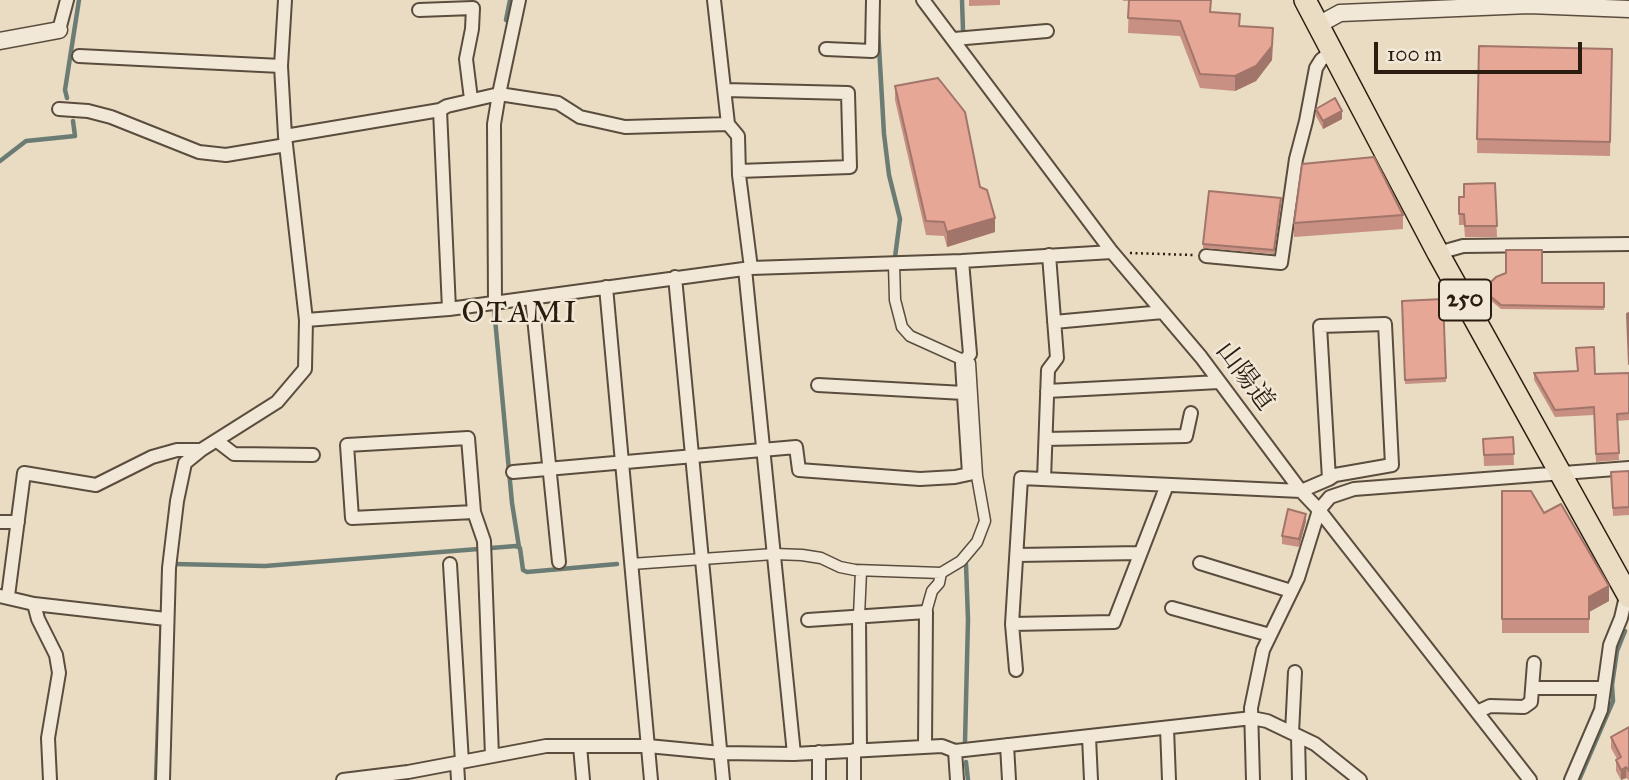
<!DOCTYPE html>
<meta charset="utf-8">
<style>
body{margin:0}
#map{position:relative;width:1629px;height:780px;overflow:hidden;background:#e9dcc3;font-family:"IM FELL Great Primer",serif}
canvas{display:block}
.scale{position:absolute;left:1374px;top:42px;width:208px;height:32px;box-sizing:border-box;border:4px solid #2a1d10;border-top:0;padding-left:9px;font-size:21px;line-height:24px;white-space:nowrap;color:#2a1d10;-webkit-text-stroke:5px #f1e8d8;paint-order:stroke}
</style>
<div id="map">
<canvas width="1629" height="780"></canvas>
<div class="scale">100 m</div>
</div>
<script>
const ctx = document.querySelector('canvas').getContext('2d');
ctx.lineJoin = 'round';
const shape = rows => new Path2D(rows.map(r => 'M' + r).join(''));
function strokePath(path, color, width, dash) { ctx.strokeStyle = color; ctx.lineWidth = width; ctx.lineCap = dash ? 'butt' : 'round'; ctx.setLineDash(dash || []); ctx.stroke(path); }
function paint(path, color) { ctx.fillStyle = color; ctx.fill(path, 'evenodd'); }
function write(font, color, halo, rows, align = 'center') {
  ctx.font = font + ' "IM FELL Great Primer","Noto Serif JP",serif'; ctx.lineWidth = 5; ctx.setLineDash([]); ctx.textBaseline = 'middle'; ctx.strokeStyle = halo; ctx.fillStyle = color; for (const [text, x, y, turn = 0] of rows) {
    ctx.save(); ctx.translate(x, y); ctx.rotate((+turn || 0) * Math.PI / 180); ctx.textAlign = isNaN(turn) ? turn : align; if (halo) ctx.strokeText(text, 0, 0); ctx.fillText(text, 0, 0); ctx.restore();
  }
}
const stream = shape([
 [962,0,963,30],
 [506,20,510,0],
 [878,29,884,134,889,175,900,219,895,257],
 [67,98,65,90,79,0],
 [0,161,26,141,75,136,73,121],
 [494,308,512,503,519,547],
 [174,564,265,566,516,546,520,548,523,570,527,572,617,564],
 [965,742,968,620,966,564],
 [966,762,968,780],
 [156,780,163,585],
 [1579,780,1613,701,1612,685,1617,651,1625,631]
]);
const path = shape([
 [1130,253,1193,255]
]);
const pedestrian = shape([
 [631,564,774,554,802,555,821,558,840,567,855,570,941,573,961,561,977,542,985,521,977,476,970,363,910,336,902,327,895,300,894,264],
 [926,612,932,591,939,583,941,573],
 [859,616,861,571]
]);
const minor = shape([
 [519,0,499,94,558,103,580,117,625,127,728,124],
 [714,0,728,124,738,136,739,175,751,268],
 [923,0,1112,252,1201,357,1301,491,1319,510,1530,780],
 [419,10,473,8,472,29,466,59,471,99],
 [59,30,67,0],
 [954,39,1047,31],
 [826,49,872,51,873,0],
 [79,56,281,66],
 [725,90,848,93,850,167,739,171],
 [59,109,88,111,111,117,199,152,226,155,286,145],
 [440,110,449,309],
 [285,136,440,110,447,106,499,94,494,124,495,303],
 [1438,253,1463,246,1629,244],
 [1206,256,1281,263,1296,159,1306,121,1316,68,1321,60,1332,51],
 [745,269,794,754],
 [675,277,723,780],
 [606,287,651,780],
 [532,298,559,562],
 [306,320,449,309,751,268,962,261,1112,252],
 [1054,322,1163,312],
 [818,385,964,393],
 [1047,391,1219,382],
 [1046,439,1186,436,1191,413],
 [217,441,234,454,313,455],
 [513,472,796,447,799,470,920,479,955,477,969,474,962,364,970,354,962,261],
 [1044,479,1048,370,1057,358,1049,255],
 [474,512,352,518,347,445,468,438,474,512,484,541,492,756],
 [0,522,18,522],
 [1017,555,1140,553],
 [1200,563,1291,591],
 [450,564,462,762],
 [0,596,34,604,166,619],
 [8,596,24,473,96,485,152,457,177,450,201,450],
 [34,604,38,619,56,655,59,673,48,738,50,780],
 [1172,608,1270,635],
 [859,616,860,750],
 [808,620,926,612,925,746],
 [1012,624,1114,622,1167,485],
 [1016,670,1012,624,1021,478,1301,491,1329,479,1335,475,1392,465,1385,324,1320,326,1329,479],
 [1532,688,1604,688],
 [1477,712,1490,706,1524,707,1531,702,1534,663],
 [1167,728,1169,780],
 [1292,733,1295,672],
 [1298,736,1299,780],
 [1089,737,1091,780],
 [1007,745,1009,780],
 [580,746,583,780],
 [854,750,854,780],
 [955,751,957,780],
 [457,763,458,780],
 [163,780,169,568,177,501,185,463,201,450,277,402,305,369,306,320,285,136,281,66,285,0],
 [343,780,408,772,546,746,648,746,721,753,794,754,942,746,955,751,1252,718,1267,721,1315,744,1360,780],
 [819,780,819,752],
 [1253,780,1251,708,1263,650,1298,578,1319,510,1330,497,1354,489,1629,468],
 [1571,780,1601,710,1610,645,1621,618,1627,592]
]);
const tertiary = shape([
 [1318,25,1340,13,1529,5,1629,9],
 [0,41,59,30]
]);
const trunk = shape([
 [1305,0,1438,253,1629,597]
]);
const wall = shape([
 [969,0,1000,0,1000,5,969,6],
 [1123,0,1211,0,1211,12,1273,43,1272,60,1256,81,1235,91,1200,88,1180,36,1128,33,1129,1,1123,1],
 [1479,46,1612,49,1610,156,1477,153],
 [895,86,980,187,995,232,947,247,944,236,926,235,895,100],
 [1316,109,1342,119,1323,129,1316,116],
 [1495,183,1497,237,1465,237,1464,225,1459,225,1459,208,1464,197],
 [1281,202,1274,254,1203,248,1203,244],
 [1403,215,1403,229,1294,237,1294,223],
 [1491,282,1604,283,1604,310,1501,309,1490,300],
 [1443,299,1446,382,1405,384,1402,301],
 [1534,373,1595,374,1629,373,1629,420,1617,421,1619,460,1596,462,1594,415,1555,417,1534,380],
 [1513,437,1514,465,1484,466,1483,439],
 [1629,471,1629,515,1613,516,1611,472],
 [1502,491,1544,513,1609,601,1589,612,1589,633,1502,633],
 [1306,521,1299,547,1282,544,1282,536],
 [1629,727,1629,780,1626,778,1621,780,1616,771,1616,760,1617,759,1611,748,1611,737]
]);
const shadedWall = shape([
 [1273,28,1272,60,1256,81,1235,91,1235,76],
 [1342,111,1342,119,1323,129,1323,121],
 [995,218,995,232,947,247,947,232],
 [1306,514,1306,521,1299,547,1299,539],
 [1609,586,1609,601,1589,612,1589,597],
 [1626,767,1626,778,1621,780,1621,770]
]);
const building = shape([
 [1129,0,1211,0,1210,12,1240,14,1239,26,1273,28,1272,46,1256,66,1235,76,1200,74,1180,21,1128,18,1129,0],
 [1479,46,1612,49,1610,142,1477,139,1479,46],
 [938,78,965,112,980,187,987,190,995,218,947,232,944,222,926,221,895,86,938,78],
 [1335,98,1342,111,1323,121,1316,109,1335,98],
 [1374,157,1403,215,1294,223,1302,164,1374,157],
 [1495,183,1497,226,1465,226,1464,214,1459,214,1459,197,1464,197,1464,184,1495,183],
 [1209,191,1281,198,1274,250,1203,244,1209,191],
 [1506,250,1542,250,1542,283,1604,283,1604,307,1501,305,1490,296,1491,282,1496,277,1506,273,1506,250],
 [1443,299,1446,378,1405,380,1402,301,1443,299],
 [1629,313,1629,364,1627,314,1629,313],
 [1594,347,1595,374,1629,373,1629,413,1617,414,1619,453,1596,454,1594,407,1555,410,1534,373,1578,371,1576,348,1594,347],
 [1513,437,1514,454,1484,455,1483,439,1513,437],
 [1629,471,1629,507,1613,508,1611,472,1629,471],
 [1502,491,1531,491,1544,513,1561,504,1609,586,1589,597,1589,619,1502,619,1502,491],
 [1288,509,1306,514,1299,539,1282,536,1288,509],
 [1629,727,1629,771,1626,767,1621,770,1616,760,1621,757,1611,737,1629,727]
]);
const shields = [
 [1465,300,52]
];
const shieldNames = [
 ["250",1465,300]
];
const streetNames = [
 ["山陽道",1244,377,53]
];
const quarterNames = [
 ["OTAMI",520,315]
];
strokePath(stream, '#6b7c74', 4.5);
strokePath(pedestrian, '#5a4d3d', 13);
strokePath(minor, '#5a4d3d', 16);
strokePath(tertiary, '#5a4d3d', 19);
strokePath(trunk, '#2a1d10', 24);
strokePath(path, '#2a1d10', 2.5, [2, 3.5]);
strokePath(pedestrian, '#f1e8d8', 10);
strokePath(minor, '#f1e8d8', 12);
strokePath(tertiary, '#f1e8d8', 16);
strokePath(trunk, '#e9dcc3', 21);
paint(wall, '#c79082');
paint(shadedWall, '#a2756a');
paint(building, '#e7a797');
strokePath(building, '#a2756a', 2);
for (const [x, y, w] of shields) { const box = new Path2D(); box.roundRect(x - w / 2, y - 20.5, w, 41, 5); ctx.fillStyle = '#f1e8d8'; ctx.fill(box); strokePath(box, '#2a1d10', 2); }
write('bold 24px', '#2a1d10', null, shieldNames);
write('26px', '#2a1d10', '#f1e8d8', streetNames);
ctx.letterSpacing = '2px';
write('30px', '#2a1d10', '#f1e8d8', quarterNames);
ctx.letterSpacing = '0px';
</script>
